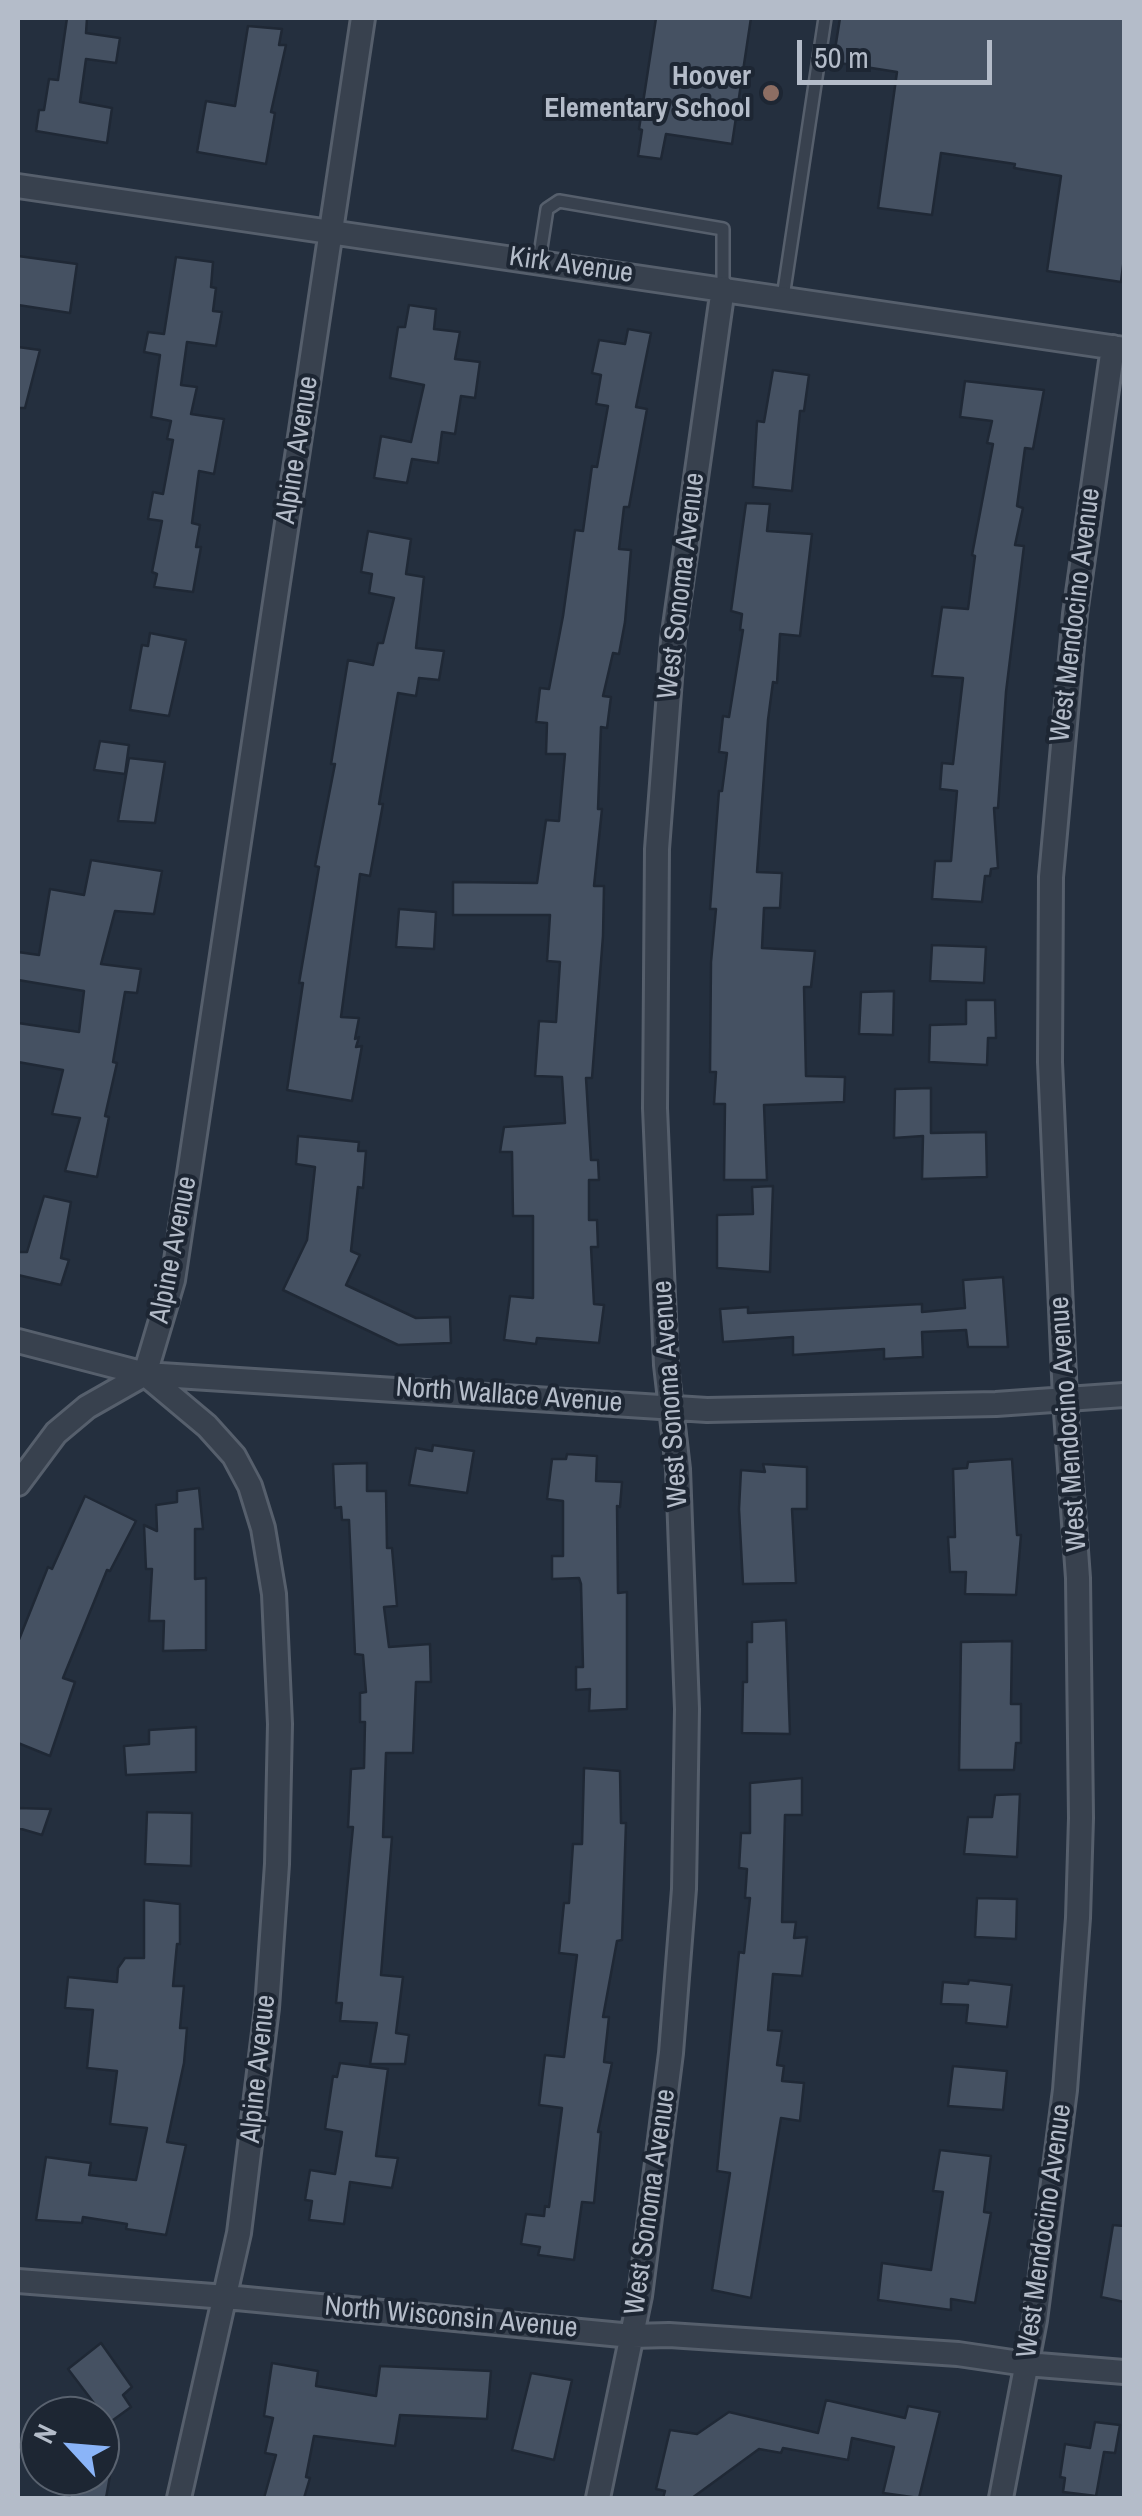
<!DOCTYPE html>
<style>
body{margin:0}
#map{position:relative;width:1142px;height:2516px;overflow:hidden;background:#242f3e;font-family:"Archivo Narrow",sans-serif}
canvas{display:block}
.frame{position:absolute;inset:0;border:20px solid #b4bcc9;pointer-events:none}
.north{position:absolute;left:20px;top:2396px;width:100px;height:100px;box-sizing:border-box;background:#1d2633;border:2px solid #59626f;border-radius:50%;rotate:296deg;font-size:28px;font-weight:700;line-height:40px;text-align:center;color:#b4bcc9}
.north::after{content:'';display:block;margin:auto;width:35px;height:45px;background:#8ab4f8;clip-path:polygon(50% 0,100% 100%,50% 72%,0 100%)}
.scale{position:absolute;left:797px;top:40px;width:195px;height:45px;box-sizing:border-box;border:5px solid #b4bcc9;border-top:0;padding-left:12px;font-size:30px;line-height:35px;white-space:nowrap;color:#b4bcc9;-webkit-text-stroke:8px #1d2633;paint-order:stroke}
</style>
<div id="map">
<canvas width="1142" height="2516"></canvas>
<div class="frame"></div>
<div class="north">N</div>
<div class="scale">50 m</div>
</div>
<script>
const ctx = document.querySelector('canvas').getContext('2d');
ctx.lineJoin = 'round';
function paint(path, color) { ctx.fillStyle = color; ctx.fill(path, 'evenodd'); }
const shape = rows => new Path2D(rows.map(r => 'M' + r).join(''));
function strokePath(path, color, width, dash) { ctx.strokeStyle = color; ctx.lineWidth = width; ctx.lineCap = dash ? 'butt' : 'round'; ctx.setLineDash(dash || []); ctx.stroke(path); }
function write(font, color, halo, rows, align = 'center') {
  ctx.font = font + ' "Archivo Narrow",sans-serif'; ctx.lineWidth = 8; ctx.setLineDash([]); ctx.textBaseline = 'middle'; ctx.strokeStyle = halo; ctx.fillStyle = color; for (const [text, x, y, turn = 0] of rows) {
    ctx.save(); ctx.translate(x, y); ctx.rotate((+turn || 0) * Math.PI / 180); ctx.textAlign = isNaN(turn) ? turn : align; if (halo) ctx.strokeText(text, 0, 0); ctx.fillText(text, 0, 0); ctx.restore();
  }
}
const building = shape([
 [67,18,87,18,86,33,120,38,116,63,86,59,80,102,112,108,107,143,36,131,39,110,44,110,49,79,58,80,67,18],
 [656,18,751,18,732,144,666,134,661,159,638,156,642,130,639,129,656,18],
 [840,18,1124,18,1124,258,1121,282,1047,271,1061,176,1014,168,1015,164,941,153,932,215,878,208,897,72,833,62,840,18],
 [248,26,282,29,279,45,286,45,271,112,275,113,266,164,197,152,206,101,235,106,248,26],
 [18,256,77,264,70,313,18,305,18,256],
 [176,257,213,262,211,287,216,288,213,311,222,312,216,346,187,342,181,385,197,387,191,414,224,419,214,474,199,471,192,523,200,525,196,547,201,547,193,592,154,587,157,574,152,572,162,521,148,519,153,492,163,494,173,440,167,439,171,421,151,417,160,355,144,352,148,332,164,334,176,257],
 [409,305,436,309,434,329,460,332,455,359,480,362,475,398,461,396,455,434,442,432,438,463,412,459,407,483,374,478,381,436,411,442,424,385,390,378,398,327,405,327,409,305],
 [628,329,651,333,636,407,647,409,629,507,624,507,619,549,631,550,625,622,619,654,613,653,603,696,611,697,607,728,601,727,598,809,602,809,594,886,604,886,603,936,592,1078,586,1078,591,1160,598,1160,599,1180,589,1180,589,1220,597,1220,598,1247,591,1247,594,1304,604,1305,599,1343,537,1338,536,1344,504,1340,510,1296,533,1298,533,1216,513,1216,512,1152,500,1152,504,1127,565,1123,562,1077,535,1076,539,1021,556,1022,560,962,547,961,550,915,453,915,453,882,537,883,546,820,559,821,565,754,546,754,547,723,536,722,540,688,549,689,563,616,575,530,583,531,592,466,597,467,608,406,596,404,601,375,592,373,599,340,625,344,628,329],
 [18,347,40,350,25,408,18,408,18,347],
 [773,370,809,375,804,411,800,411,792,491,753,487,757,421,764,422,773,370],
 [965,381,1044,390,1033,449,1025,448,1017,506,1023,508,1015,545,1024,546,1006,692,998,808,994,808,998,868,991,869,990,876,985,876,982,902,932,899,935,861,951,861,957,791,940,789,942,763,953,764,963,678,932,676,942,607,968,609,975,556,972,555,993,444,987,443,992,421,960,417,965,381],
 [746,503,770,504,767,531,812,534,800,636,780,634,777,683,773,682,768,720,757,872,782,873,780,908,764,908,762,948,815,951,811,987,804,987,806,1076,845,1077,844,1102,764,1105,767,1180,724,1180,725,1104,714,1104,716,1072,710,1072,711,962,716,909,710,909,719,791,722,791,727,753,719,752,723,716,729,717,743,630,740,630,742,614,731,611,746,503],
 [368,531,411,539,406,574,424,577,416,648,444,651,439,680,419,678,416,696,398,693,379,804,383,804,370,876,360,874,341,1017,359,1018,355,1039,359,1037,356,1047,362,1046,352,1101,287,1090,303,983,299,983,319,867,315,866,335,764,331,764,348,660,373,665,378,643,383,643,394,598,369,593,372,574,361,572,368,531],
 [150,633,186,640,169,716,130,710,142,645,148,646,150,633],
 [100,741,129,745,125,774,94,770,100,741],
 [129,758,165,762,155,823,118,821,129,758],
 [91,860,162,871,154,914,115,911,101,964,141,969,137,993,125,992,113,1062,117,1063,105,1116,109,1117,97,1177,65,1171,80,1118,52,1114,63,1070,18,1062,18,1023,79,1032,84,991,18,980,18,952,39,955,50,889,84,895,91,860],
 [399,909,436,912,434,949,396,947,399,909],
 [932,945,986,947,984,983,930,981,932,945],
 [894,991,893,1035,859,1034,861,992,894,991],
 [966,1000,995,1000,996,1038,988,1038,987,1065,929,1062,930,1025,966,1024,966,1000],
 [931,1088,931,1133,986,1132,987,1177,922,1179,923,1136,894,1138,895,1089,931,1088],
 [298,1136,359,1142,358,1151,366,1151,363,1188,358,1187,351,1251,360,1255,346,1285,416,1318,450,1317,451,1343,398,1345,283,1290,307,1240,315,1167,296,1164,298,1136],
 [773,1186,770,1272,717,1268,717,1215,753,1214,752,1187,773,1186],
 [44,1196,71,1202,61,1258,69,1260,61,1285,18,1275,18,1252,27,1252,44,1196],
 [1003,1277,1008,1347,968,1347,966,1330,922,1332,923,1357,884,1359,884,1349,793,1355,793,1337,723,1342,720,1309,748,1307,748,1313,922,1304,922,1312,965,1308,963,1280,1003,1277],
 [433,1445,474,1451,467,1493,409,1485,416,1448,432,1451,433,1445],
 [567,1454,597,1456,596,1481,622,1482,620,1507,617,1506,618,1593,627,1592,627,1709,589,1711,590,1689,576,1690,576,1667,583,1667,581,1584,579,1578,552,1579,552,1556,563,1556,563,1501,547,1499,552,1459,566,1459,567,1454],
 [1012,1459,1017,1535,1021,1535,1016,1595,965,1594,966,1572,950,1572,948,1537,955,1537,953,1469,967,1468,968,1462,1012,1459],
 [367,1463,367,1491,386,1491,387,1548,392,1548,397,1606,384,1607,389,1647,430,1644,431,1682,416,1682,413,1753,386,1753,383,1837,392,1837,381,1975,403,1977,396,2033,409,2035,405,2064,370,2064,377,2023,340,2021,342,2003,336,2003,353,1827,348,1827,351,1769,364,1768,365,1722,360,1722,360,1693,366,1692,363,1655,355,1654,349,1520,342,1520,341,1507,335,1508,333,1464,367,1463],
 [763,1464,807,1467,807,1509,792,1509,796,1583,743,1584,739,1509,741,1470,765,1472,763,1464],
 [199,1488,203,1529,195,1529,195,1579,206,1578,206,1650,163,1651,164,1621,149,1621,152,1569,146,1569,144,1525,157,1531,156,1505,177,1502,177,1491,199,1488],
 [85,1496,136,1521,110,1571,107,1570,63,1678,75,1682,50,1756,18,1743,18,1642,48,1567,52,1569,85,1496],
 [786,1620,790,1734,742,1733,743,1682,747,1682,747,1642,752,1642,752,1622,786,1620],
 [1012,1641,1011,1704,1021,1704,1021,1743,1016,1743,1014,1770,959,1770,961,1642,1012,1641],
 [196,1727,196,1772,126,1775,124,1746,149,1744,149,1730,196,1727],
 [584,1768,620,1771,621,1823,626,1823,622,1940,617,1941,603,2017,609,2017,604,2062,612,2063,598,2132,601,2132,594,2203,582,2202,574,2260,538,2255,540,2247,521,2244,526,2214,544,2216,545,2206,549,2207,562,2108,539,2105,545,2055,564,2057,577,1955,559,1953,564,1903,569,1903,573,1844,582,1844,584,1768],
 [802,1778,802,1815,785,1815,782,1922,796,1922,794,1938,807,1937,802,1976,773,1974,768,2030,782,2031,777,2065,784,2066,782,2081,804,2083,800,2121,781,2118,751,2298,712,2290,730,2173,717,2171,739,1952,744,1953,750,1898,745,1898,747,1869,739,1868,741,1833,750,1833,750,1783,802,1778],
 [1020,1794,1017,1857,964,1854,968,1817,992,1817,995,1795,1020,1794],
 [18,1808,51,1809,42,1835,18,1828,18,1808],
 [147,1812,192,1813,191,1866,145,1864,147,1812],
 [977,1898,1017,1899,1016,1939,975,1937,977,1898],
 [144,1900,180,1904,180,1944,177,1944,173,1986,184,1986,180,2028,187,2028,184,2063,167,2142,186,2145,166,2235,126,2229,127,2224,83,2217,82,2223,36,2220,46,2157,91,2163,89,2175,136,2180,147,2128,110,2124,117,2071,87,2068,93,2010,65,2008,68,1977,117,1982,118,1968,125,1958,144,1958,144,1900],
 [969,1980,1012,1985,1007,2027,966,2023,968,2005,941,2004,943,1982,968,1984,969,1980],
 [340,2063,388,2069,376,2156,398,2158,392,2188,350,2182,344,2224,309,2220,312,2201,305,2200,310,2170,335,2174,342,2132,325,2129,333,2076,337,2077,340,2063],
 [953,2066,1007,2071,1003,2110,948,2106,953,2066],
 [940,2150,991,2156,984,2212,991,2213,975,2303,951,2299,951,2310,878,2300,882,2263,931,2270,943,2192,933,2191,940,2150],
 [1113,2225,1124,2226,1124,2302,1101,2297,1113,2225],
 [101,2343,132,2387,123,2395,131,2407,109,2423,68,2369,101,2343],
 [272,2363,318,2371,316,2386,376,2396,380,2366,491,2371,487,2419,400,2415,395,2446,314,2436,306,2477,310,2478,304,2498,264,2498,276,2455,265,2453,273,2418,264,2416,272,2363],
 [531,2373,572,2380,554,2460,512,2450,531,2373],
 [826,2400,905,2418,908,2406,940,2412,919,2498,883,2493,894,2447,852,2438,848,2460,783,2448,781,2453,759,2449,692,2498,663,2498,665,2491,656,2489,670,2430,697,2434,729,2412,818,2433,826,2400],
 [1095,2422,1120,2425,1115,2453,1104,2452,1096,2496,1063,2492,1065,2478,1060,2477,1065,2444,1090,2448,1095,2422],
 [67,2476,110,2476,106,2498,64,2498,67,2476]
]);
const lane = shape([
 [539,261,547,209,559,201,723,229,723,288],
 [783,297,825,18]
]);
const street = shape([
 [18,186,1124,349],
 [18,1341,145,1374,707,1410,996,1404,1124,1395],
 [145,1374,173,1280,363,18],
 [145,1374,207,1426,234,1456,250,1486,263,1528,274,1594,280,1724,277,1864,267,2008,239,2233,179,2498],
 [18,1484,56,1433,87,1407,145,1374],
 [18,2281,226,2297,632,2336,669,2335,958,2354,1026,2364,1124,2372],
 [598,2498,640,2296,671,2053,684,1889,687,1709,678,1469,666,1365,655,1108,657,849,673,640,723,288],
 [1001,2498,1035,2320,1065,2090,1078,1918,1081,1818,1078,1578,1065,1399,1050,1062,1051,877,1075,614,1113,347]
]);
const markers = [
 [771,93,10,"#8d6e63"]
];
const poiNames = [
 ["Hoover",751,77],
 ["Elementary School",751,109]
];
const streetNames = [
 ["Kirk Avenue",571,266,8],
 ["Alpine Avenue",298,450,-81],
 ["West Sonoma Avenue",682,586,-83],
 ["West Mendocino Avenue",1076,615,-83],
 ["Alpine Avenue",174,1250,-79],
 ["West Sonoma Avenue",671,1394,-94],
 ["North Wallace Avenue",509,1396,4],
 ["West Mendocino Avenue",1069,1424,-94],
 ["Alpine Avenue",259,2069,-84],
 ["West Sonoma Avenue",651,2202,-82],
 ["West Mendocino Avenue",1045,2231,-82],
 ["North Wisconsin Avenue",451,2318,5]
];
paint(building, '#455162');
strokePath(building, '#1f2835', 2.5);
strokePath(lane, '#565f6c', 16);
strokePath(street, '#565f6c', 28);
strokePath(lane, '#38414e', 11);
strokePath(street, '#38414e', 22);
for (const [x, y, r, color] of markers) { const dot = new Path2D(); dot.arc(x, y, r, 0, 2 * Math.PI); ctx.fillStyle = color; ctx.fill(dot); strokePath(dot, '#1d2633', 4); }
write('bold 28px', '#b4bcc9', '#1d2633', poiNames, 'right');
write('28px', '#b4bcc9', '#1d2633', streetNames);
</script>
